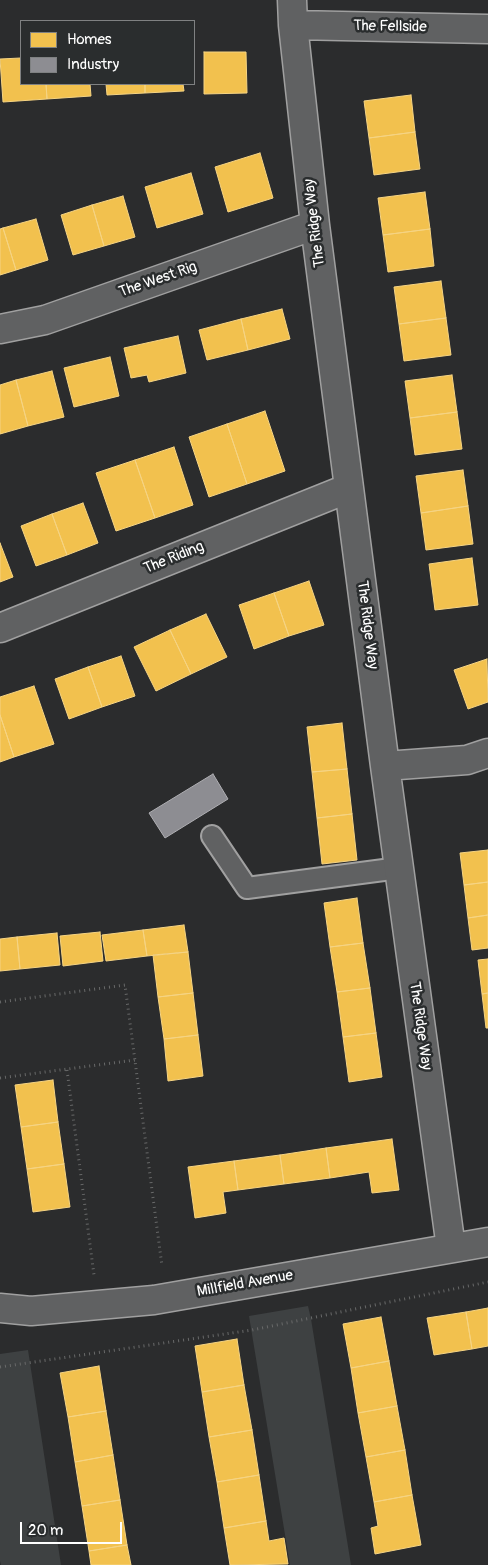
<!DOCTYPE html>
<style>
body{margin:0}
#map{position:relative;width:488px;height:1565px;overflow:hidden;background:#2b2c2d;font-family:Pangolin,sans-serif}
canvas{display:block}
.legend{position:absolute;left:20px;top:20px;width:175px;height:65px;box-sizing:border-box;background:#2a2d2e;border:1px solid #7f8182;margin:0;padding:6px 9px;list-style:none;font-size:15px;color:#fff}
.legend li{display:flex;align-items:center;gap:10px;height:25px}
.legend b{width:25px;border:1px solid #7f8182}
.scale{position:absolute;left:20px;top:1522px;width:102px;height:22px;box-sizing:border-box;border:2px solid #fff;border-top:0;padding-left:6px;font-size:15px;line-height:18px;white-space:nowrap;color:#fff;-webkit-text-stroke:4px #2a2d2e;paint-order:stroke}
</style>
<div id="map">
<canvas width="488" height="1565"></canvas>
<ul class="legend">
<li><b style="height:14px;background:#f2c14e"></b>Homes</li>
<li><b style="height:14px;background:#8d8d92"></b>Industry</li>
</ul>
<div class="scale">20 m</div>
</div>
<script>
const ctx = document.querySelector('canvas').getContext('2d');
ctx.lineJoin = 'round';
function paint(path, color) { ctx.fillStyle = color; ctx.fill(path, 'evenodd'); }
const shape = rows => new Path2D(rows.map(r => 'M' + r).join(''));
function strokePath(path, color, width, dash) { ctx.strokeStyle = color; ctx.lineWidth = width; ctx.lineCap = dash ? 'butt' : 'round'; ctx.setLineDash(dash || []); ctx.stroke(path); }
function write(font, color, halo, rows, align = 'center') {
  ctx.font = font + ' Pangolin,sans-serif'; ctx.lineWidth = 5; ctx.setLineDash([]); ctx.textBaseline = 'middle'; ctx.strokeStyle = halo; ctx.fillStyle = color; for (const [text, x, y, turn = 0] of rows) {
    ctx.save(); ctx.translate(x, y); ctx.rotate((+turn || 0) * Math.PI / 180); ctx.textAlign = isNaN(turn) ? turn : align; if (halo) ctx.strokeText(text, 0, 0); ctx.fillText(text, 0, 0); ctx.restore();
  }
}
const green = shape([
 [308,1306,311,1319,351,1565,290,1565,249,1316],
 [28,1350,30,1363,61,1565,1,1565,0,1561,0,1354]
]);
const homes = shape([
 [204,52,246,52,247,93,204,94,204,52],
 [21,58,21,84,46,84,47,99,3,102,0,59,21,58],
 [46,84,90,84,91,96,47,99,46,84],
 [106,84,145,84,145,93,107,95,106,84],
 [145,84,183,84,184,91,145,93,145,84],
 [411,95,415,132,369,138,364,101,411,95],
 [415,132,420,169,374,175,369,138,415,132],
 [260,153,273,198,228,212,215,167,260,153],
 [191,173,203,214,157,228,145,187,191,173],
 [425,192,430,229,383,235,378,198,425,192],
 [123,196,135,237,104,246,92,205,123,196],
 [92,205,104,246,73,255,61,215,92,205],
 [36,219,48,260,16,270,3,228,36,219],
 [3,228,16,270,0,275,0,229,3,228],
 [430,229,434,266,388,272,383,235,430,229],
 [441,281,446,318,399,324,394,287,441,281],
 [282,309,290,339,248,350,241,319,282,309],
 [446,318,451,355,404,361,399,324,446,318],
 [241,319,248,350,207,360,199,330,241,319],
 [178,336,186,373,149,382,147,375,131,378,124,348,178,336],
 [110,357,119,396,74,407,64,368,110,357],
 [52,371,64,417,28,426,16,380,52,371],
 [452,375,457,412,410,418,405,381,452,375],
 [16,380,28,426,0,434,0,385,16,380],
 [265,411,285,471,247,484,227,424,265,411],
 [457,412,462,449,415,455,410,418,457,412],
 [227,424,247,484,209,497,189,437,227,424],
 [174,447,193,505,155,518,135,460,174,447],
 [135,460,155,518,116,531,96,473,135,460],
 [463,470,468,506,421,513,416,476,463,470],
 [83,503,98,543,67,555,52,514,83,503],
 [468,506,473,544,426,550,421,513,468,506],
 [52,514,67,555,36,566,21,526,52,514],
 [0,543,13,577,0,582,0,543],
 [472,558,478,605,435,610,429,564,472,558],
 [309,581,324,625,289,636,274,593,309,581],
 [274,593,289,636,254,649,239,605,274,593],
 [206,614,227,657,191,674,170,630,206,614],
 [170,630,191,674,156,691,134,647,170,630],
 [121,656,135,696,102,707,88,667,121,656],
 [487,659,488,702,468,709,454,670,487,659],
 [88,667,102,707,69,719,55,679,88,667],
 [34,686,54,744,14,757,0,715,0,697,34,686],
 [0,715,14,757,0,762,0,715],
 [342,723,347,769,312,772,307,727,342,723],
 [347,769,352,814,317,818,312,772,347,769],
 [352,814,357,860,322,864,317,818,352,814],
 [488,850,488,882,464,885,460,853,488,850],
 [488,882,488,915,468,918,464,885,488,882],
 [357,898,363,943,330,947,324,903,357,898],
 [488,915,488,948,472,950,468,918,488,915],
 [184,925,188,952,147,956,143,930,184,925],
 [143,930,147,956,106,961,102,935,143,930],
 [100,932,103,961,63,966,60,936,100,932],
 [57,933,60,965,20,969,17,937,57,933],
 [17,937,20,969,0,971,0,939,17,937],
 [363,943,370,988,337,992,330,947,363,943],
 [188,952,193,993,158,997,153,955,188,952],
 [488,959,488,993,482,994,478,960,488,959],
 [370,988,376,1033,343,1037,337,992,370,988],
 [193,993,198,1035,164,1039,158,997,193,993],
 [488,993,488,1028,486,1028,482,994,488,993],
 [376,1033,382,1077,349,1082,343,1037,376,1033],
 [198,1035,203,1076,168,1081,164,1039,198,1035],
 [53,1080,58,1122,21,1127,15,1085,53,1080],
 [58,1122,64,1164,27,1169,21,1127,58,1122],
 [392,1139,399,1190,372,1193,369,1172,330,1178,326,1148,392,1139],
 [326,1148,330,1178,284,1184,280,1155,326,1148],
 [280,1155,284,1184,238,1190,234,1161,280,1155],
 [234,1161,238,1190,223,1192,226,1213,195,1218,188,1167,234,1161],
 [64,1164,70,1207,33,1212,27,1169,64,1164],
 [488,1308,488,1346,472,1349,466,1312,488,1308],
 [466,1312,472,1349,434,1355,427,1318,466,1312],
 [381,1317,389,1361,351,1368,343,1324,381,1317],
 [237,1339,244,1385,202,1392,195,1346,237,1339],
 [389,1361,397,1406,358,1413,351,1368,389,1361],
 [99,1366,106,1411,68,1417,60,1373,99,1366],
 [244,1385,252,1430,209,1437,202,1392,244,1385],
 [397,1406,405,1450,366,1457,358,1413,397,1406],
 [106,1411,113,1455,75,1462,68,1417,106,1411],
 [252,1430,259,1475,217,1482,209,1437,252,1430],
 [405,1450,412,1495,374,1502,366,1457,405,1450],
 [113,1455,120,1500,82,1506,75,1462,113,1455],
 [259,1475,266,1521,224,1528,217,1482,259,1475],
 [412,1495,421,1545,375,1554,371,1528,378,1526,374,1502,412,1495],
 [120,1500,127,1545,89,1551,82,1506,120,1500],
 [266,1521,269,1541,284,1538,288,1564,230,1565,224,1528,266,1521],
 [127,1545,131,1565,91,1565,89,1551,127,1545]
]);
const industry = shape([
 [213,774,228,799,165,838,149,813,213,774]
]);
const path = shape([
 [0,1002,125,985,162,1266],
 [67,1070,94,1275],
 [0,1078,135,1060],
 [0,1367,252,1330,488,1282]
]);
const lane = shape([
 [212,836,247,888,399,868]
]);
const street = shape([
 [292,0,293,25,315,225,385,766,451,1248],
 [293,25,488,29],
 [0,329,45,320,315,225],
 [0,628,349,488],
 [385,766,467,760,488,753],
 [0,1308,31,1311,154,1300,488,1242]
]);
const streetNames = [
 ["The Fellside",390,27,1],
 ["The Ridge Way",315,223,-97],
 ["The West Rig",158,280,-19],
 ["The Riding",174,558,-22],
 ["The Ridge Way",367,625,83],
 ["The Ridge Way",420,1026,82],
 ["Millfield Avenue",245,1284,-10]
];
paint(green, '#3e4142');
paint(homes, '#f2c14e');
strokePath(homes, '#f6d483', 1);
paint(industry, '#8d8d92');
strokePath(industry, '#afafb3', 1);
strokePath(lane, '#a0a0a0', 24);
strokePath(street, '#a0a0a0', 31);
strokePath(path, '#686969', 3, [1, 4]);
strokePath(lane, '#606162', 20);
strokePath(street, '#606162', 28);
write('15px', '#fff', '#2a2d2e', streetNames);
</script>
